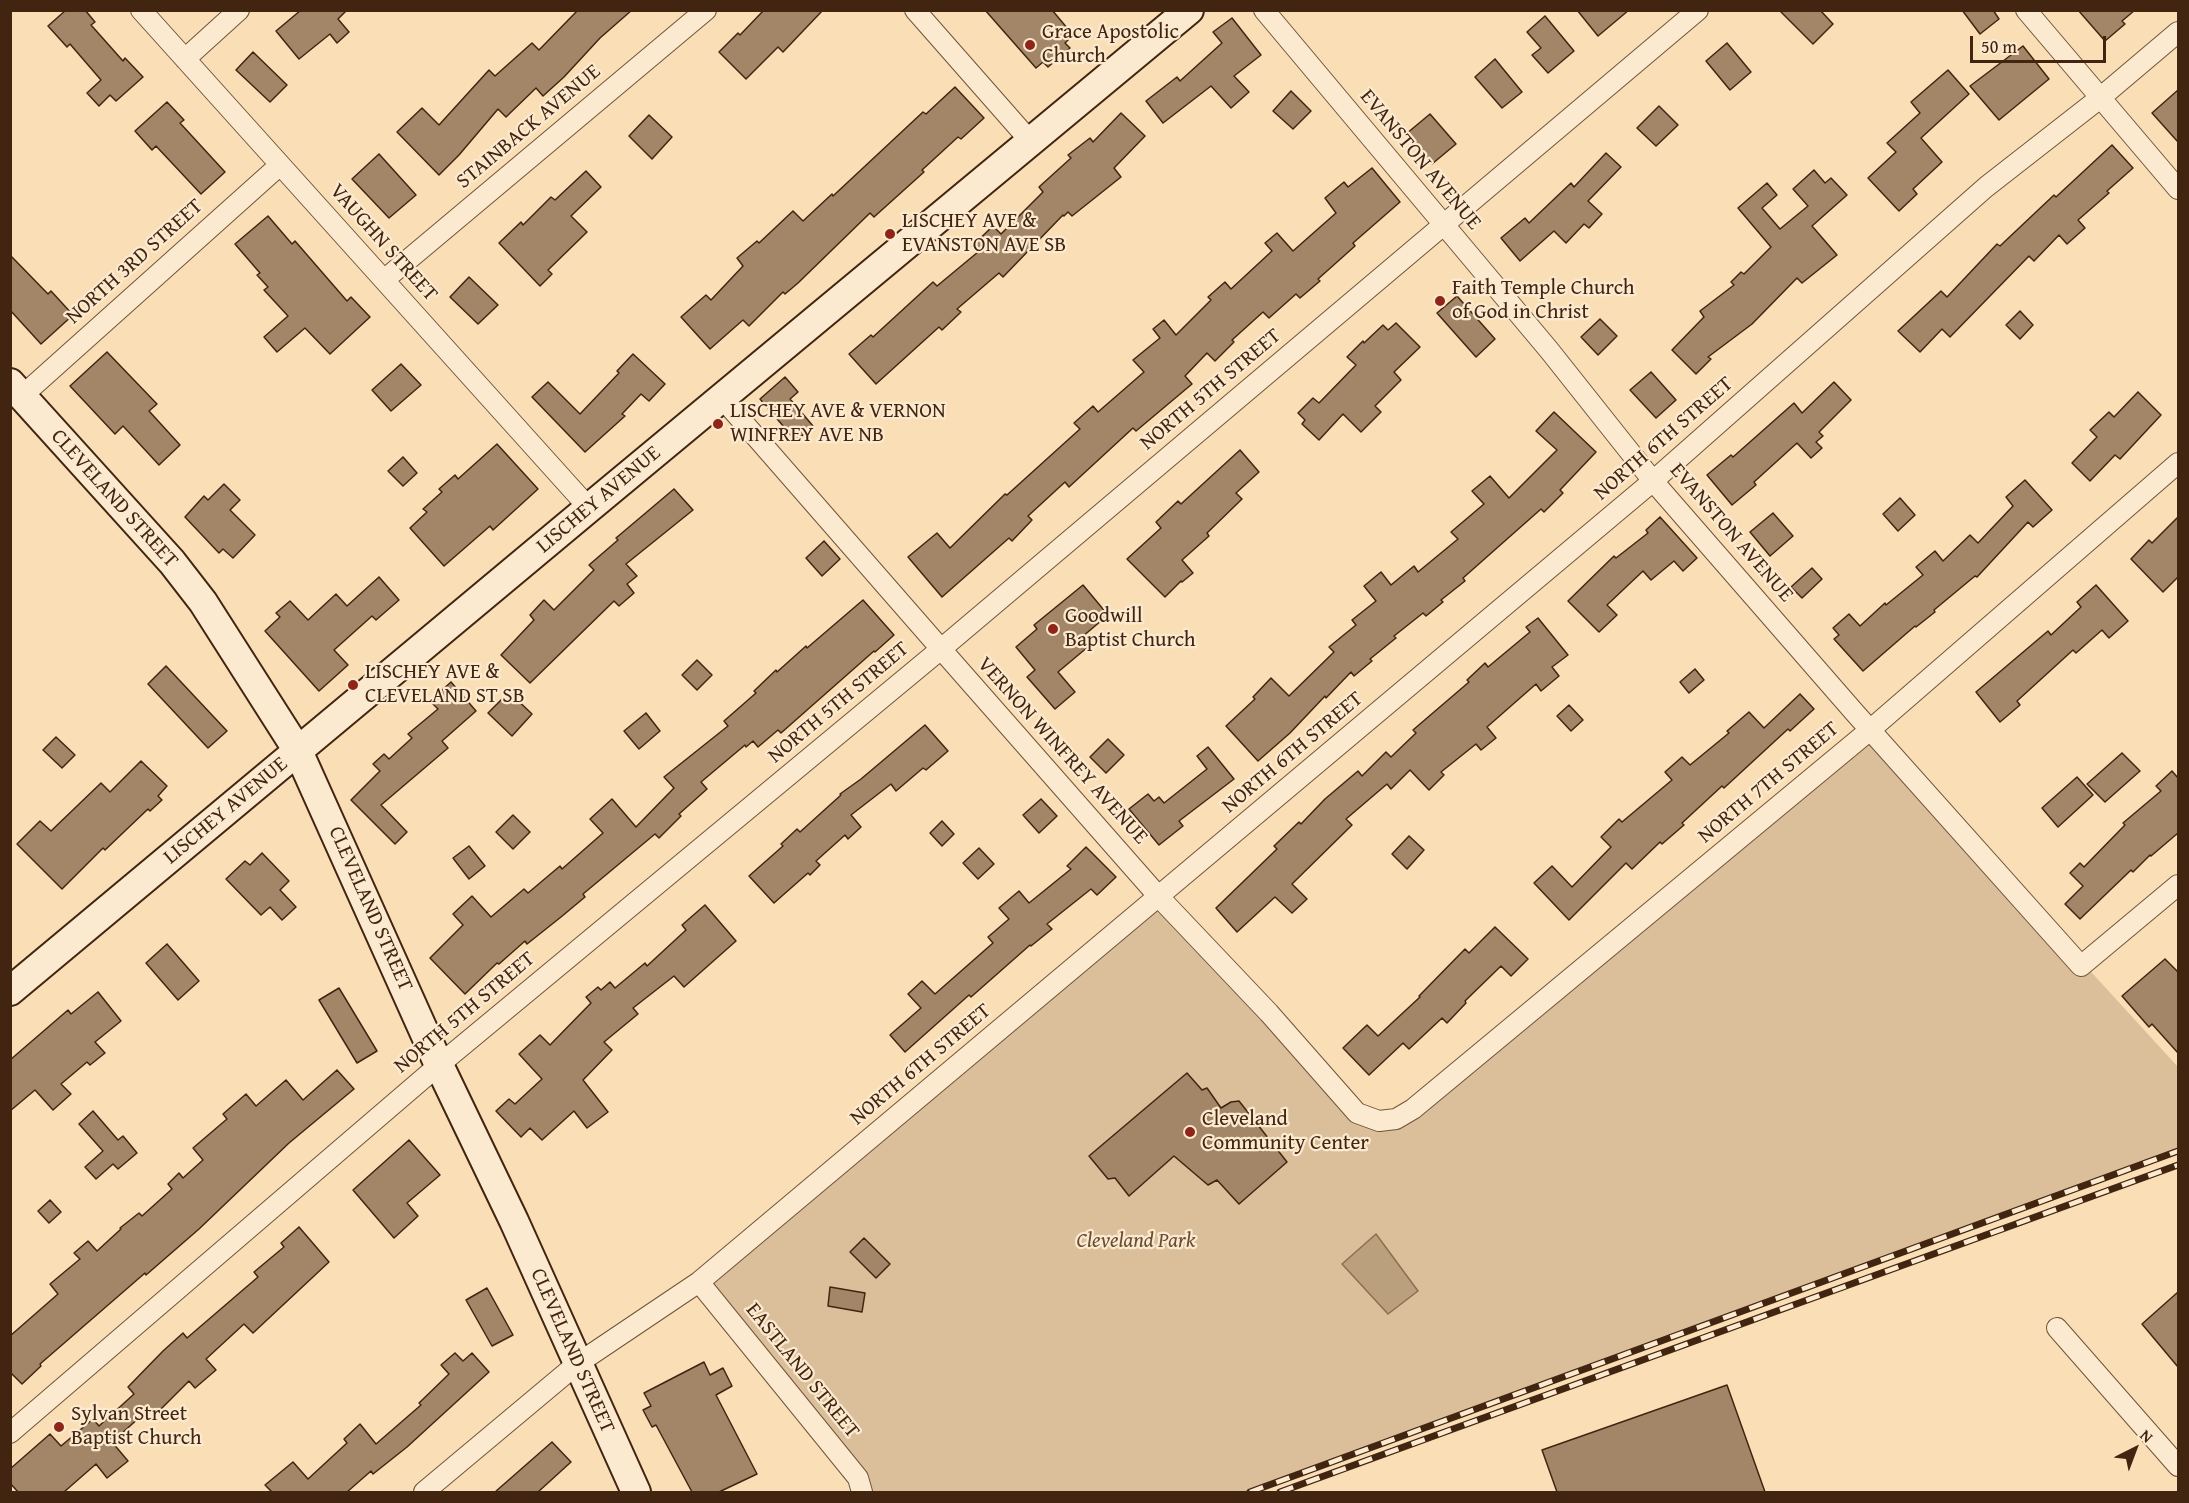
<!DOCTYPE html>
<style>
body{margin:0}
#map{position:relative;width:2189px;height:1503px;overflow:hidden;background:#fadfb6;font-family:"Gentium Book Plus",serif}
canvas{display:block}
.frame{position:absolute;inset:0;border:12px solid #422511;pointer-events:none}
.north{position:absolute;left:2105px;top:1419px;width:60px;height:60px;-webkit-text-stroke:4px #fcead0;paint-order:stroke;rotate:42deg;font-size:16px;font-weight:700;line-height:24px;text-align:center;color:#422511}
.north::after{content:'';display:block;margin:auto;width:21px;height:27px;background:#422511;clip-path:polygon(50% 0,100% 100%,50% 72%,0 100%)}
.scale{position:absolute;left:1970px;top:36px;width:136px;height:27px;box-sizing:border-box;border:3px solid #422511;border-top:0;padding-left:8px;font-size:18px;line-height:21px;white-space:nowrap;color:#422511;-webkit-text-stroke:4px #fcead0;paint-order:stroke}
</style>
<div id="map">
<canvas width="2189" height="1503"></canvas>
<div class="frame"></div>
<div class="north">N</div>
<div class="scale">50 m</div>
</div>
<script>
const ctx = document.querySelector('canvas').getContext('2d');
ctx.lineJoin = 'round';
function paint(path, color) { ctx.fillStyle = color; ctx.fill(path, 'evenodd'); }
const shape = rows => new Path2D(rows.map(r => 'M' + r).join(''));
function strokePath(path, color, width, dash) { ctx.strokeStyle = color; ctx.lineWidth = width; ctx.lineCap = dash ? 'butt' : 'round'; ctx.setLineDash(dash || []); ctx.stroke(path); }
function write(font, color, halo, rows, align = 'center') {
  ctx.font = font + ' "Gentium Book Plus",serif'; ctx.lineWidth = 4.5; ctx.setLineDash([]); ctx.textBaseline = 'middle'; ctx.strokeStyle = halo; ctx.fillStyle = color; for (const [text, x, y, turn = 0] of rows) {
    ctx.save(); ctx.translate(x, y); ctx.rotate((+turn || 0) * Math.PI / 180); ctx.textAlign = isNaN(turn) ? turn : align; if (halo) ctx.strokeText(text, 0, 0); ctx.fillText(text, 0, 0); ctx.restore();
  }
}
const green = shape([
 [1870,730,2178,1067,2178,1150,1250,1492,868,1492,699,1282,1159,897,1357,1113,1414,1109]
]);
const water = shape([
 [1376,1234,1418,1291,1388,1314,1342,1264,1376,1234]
]);
const building = shape([
 [66,10,85,10,95,22,91,25,123,61,125,58,143,77,116,101,110,95,99,106,87,93,101,80,70,44,67,47,48,26,66,10],
 [301,10,347,10,338,19,349,32,337,43,330,34,299,59,276,31,301,10],
 [578,10,632,10,600,38,564,77,543,96,536,88,506,117,498,109,459,155,439,175,397,132,422,108,439,125,489,70,495,76,532,43,539,50,578,10],
 [764,10,823,10,783,52,778,47,746,79,719,52,738,33,740,35,764,10],
 [985,10,1052,10,1073,35,1065,43,1070,48,1048,67,1043,62,1036,68,985,10],
 [1577,10,1629,10,1598,36,1577,10],
 [1779,10,1820,10,1833,24,1813,44,1779,10],
 [1962,10,1993,10,1999,19,1980,34,1962,10],
 [2078,10,2135,10,2122,21,2125,24,2105,41,2078,10],
 [1545,16,1574,51,1548,73,1532,55,1541,48,1527,32,1545,16],
 [1232,18,1261,55,1234,76,1249,92,1231,108,1211,86,1163,123,1146,101,1177,77,1180,81,1222,43,1213,32,1232,18],
 [1727,43,1751,72,1730,90,1706,61,1727,43],
 [2023,46,2049,79,1999,120,1970,86,2023,46],
 [253,52,287,85,270,102,236,70,253,52],
 [1495,59,1522,92,1502,108,1475,77,1495,59],
 [1948,70,1969,94,1921,138,1942,162,1913,189,1917,194,1899,211,1868,178,1896,152,1887,143,1920,113,1911,102,1948,70],
 [955,87,984,118,961,139,958,137,922,170,924,172,874,217,870,213,798,283,785,294,783,292,749,326,743,320,710,349,681,317,706,295,711,300,743,266,737,258,757,241,759,243,793,211,803,221,832,194,833,196,923,112,926,114,955,87],
 [2178,90,2178,142,2152,113,2178,90],
 [1291,91,1311,111,1293,129,1273,111,1291,91],
 [167,102,184,120,180,123,225,172,201,194,156,146,152,150,135,131,167,102],
 [1659,106,1678,125,1656,146,1637,128,1659,106],
 [1121,113,1145,136,1114,168,1121,177,1072,216,1068,212,1064,216,1063,215,1003,277,999,273,957,309,961,312,942,330,939,327,876,384,849,354,871,335,873,337,933,282,937,286,978,252,972,246,993,226,1001,234,1043,192,1039,187,1071,158,1068,155,1090,138,1093,142,1121,113],
 [1430,114,1456,144,1432,164,1406,134,1430,114],
 [649,115,672,137,652,159,629,136,649,115],
 [2112,145,2133,168,2107,191,2109,193,2078,220,2085,228,2067,244,2059,235,2034,261,2029,256,1950,337,1942,329,1920,352,1898,331,1941,291,1947,297,1997,244,2000,246,2054,195,2056,197,2112,145],
 [1606,153,1621,167,1588,201,1602,214,1589,228,1584,224,1566,243,1554,231,1520,261,1501,238,1525,218,1529,223,1571,183,1574,187,1606,153],
 [379,154,416,195,389,218,352,179,379,154],
 [1372,168,1400,202,1353,243,1355,246,1318,279,1320,281,1300,298,1296,294,1269,318,1263,312,1232,340,1234,342,1215,361,1207,353,1185,376,1192,384,1136,431,1133,428,1069,487,1065,482,1028,516,1032,520,1012,541,1009,538,942,597,908,557,937,533,950,548,1005,494,1007,495,1080,429,1074,423,1093,406,1098,412,1144,372,1133,360,1160,338,1153,329,1164,320,1176,335,1211,300,1208,297,1225,282,1231,289,1272,251,1265,243,1277,233,1293,251,1336,213,1325,198,1344,182,1348,187,1372,168],
 [1814,170,1825,183,1831,178,1847,195,1812,226,1837,255,1802,283,1797,278,1752,324,1708,357,1711,359,1696,374,1672,350,1704,317,1700,311,1734,285,1731,282,1741,272,1744,274,1771,247,1738,208,1767,183,1777,195,1762,208,1780,229,1808,206,1793,189,1814,170],
 [586,171,601,187,571,216,587,232,548,270,552,274,540,286,499,243,521,222,523,225,551,197,555,200,586,171],
 [268,216,292,244,295,241,347,301,351,297,370,317,330,354,305,328,277,352,264,337,288,316,264,290,268,287,257,275,260,273,235,244,268,216],
 [10,255,48,294,51,291,73,315,41,344,10,310,10,255],
 [469,277,498,305,478,324,450,297,469,277],
 [1457,296,1495,339,1476,357,1437,313,1457,296],
 [2020,311,2033,325,2020,339,2006,325,2020,311],
 [1600,319,1617,336,1598,355,1581,337,1600,319],
 [1396,323,1420,347,1394,372,1401,380,1375,406,1381,412,1361,432,1343,414,1319,440,1302,424,1305,420,1298,413,1313,398,1319,403,1356,365,1347,357,1363,341,1364,343,1383,325,1388,330,1396,323],
 [107,352,157,404,149,411,180,445,159,465,123,426,115,434,70,386,107,352],
 [633,354,665,384,649,401,641,394,622,414,625,416,585,452,532,397,548,382,580,414,619,373,617,371,633,354],
 [401,364,421,385,391,411,372,390,401,364],
 [1651,372,1676,400,1656,418,1630,390,1651,372],
 [785,377,798,392,790,399,813,426,796,441,760,399,785,377],
 [1834,382,1851,400,1819,432,1823,436,1816,442,1822,448,1811,458,1797,443,1754,482,1756,485,1732,505,1707,475,1731,455,1733,457,1794,403,1802,413,1834,382],
 [2138,392,2161,415,2120,459,2115,455,2090,481,2072,463,2097,437,2090,430,2109,412,2114,417,2138,392],
 [1554,412,1596,452,1560,490,1563,493,1544,512,1541,509,1463,578,1465,581,1441,600,1443,602,1426,616,1423,613,1394,636,1396,638,1370,659,1372,661,1354,676,1351,672,1326,698,1325,696,1290,733,1258,761,1226,726,1255,699,1253,697,1271,678,1289,696,1334,652,1329,647,1356,625,1352,620,1376,601,1364,586,1381,572,1391,585,1414,566,1418,572,1458,539,1451,532,1484,504,1472,491,1490,476,1509,498,1557,450,1536,431,1554,412],
 [497,444,538,489,493,530,490,526,444,566,410,528,427,512,423,509,442,492,439,489,455,475,458,479,497,444],
 [1240,450,1259,472,1236,493,1242,499,1207,533,1209,536,1182,560,1193,573,1182,582,1181,581,1165,597,1127,559,1161,528,1156,522,1178,501,1181,504,1240,450],
 [403,457,417,473,403,486,388,471,403,457],
 [2025,480,2052,510,2033,527,2028,522,1977,577,1975,576,1934,610,1935,612,1916,627,1915,626,1863,671,1834,639,1839,635,1833,628,1849,614,1860,626,1885,603,1886,605,1923,575,1916,567,1935,551,1943,561,1970,535,1978,543,2013,506,2006,497,2025,480],
 [224,484,240,500,230,510,255,535,233,558,223,549,219,553,185,517,204,496,208,500,224,484],
 [674,489,693,510,626,564,637,576,627,584,634,593,619,606,614,601,530,683,501,655,534,620,530,615,544,600,554,610,594,570,589,565,618,540,616,538,674,489],
 [1900,498,1915,515,1898,531,1883,514,1900,498],
 [1773,513,1793,536,1770,556,1750,532,1773,513],
 [1660,517,1697,558,1683,571,1674,561,1651,580,1643,571,1607,605,1617,615,1599,632,1568,601,1614,556,1616,558,1648,533,1646,530,1660,517],
 [2178,517,2178,577,2163,592,2131,559,2149,540,2152,543,2178,517],
 [824,541,840,559,822,576,806,558,824,541],
 [1812,568,1822,579,1802,598,1791,587,1812,568],
 [379,577,399,600,376,620,372,616,334,650,348,665,319,691,265,631,280,617,276,613,290,601,308,620,336,594,347,606,379,577],
 [1083,585,1108,615,1082,637,1089,646,1058,672,1075,692,1055,709,1027,677,1035,670,1016,647,1037,629,1034,625,1083,585],
 [2096,585,2128,621,2109,638,2102,630,2076,653,2073,650,2017,701,2020,705,2000,722,1976,692,2048,631,2051,635,2081,607,2077,602,2096,585],
 [863,600,894,635,875,652,874,651,781,733,778,730,758,747,753,741,746,747,745,745,701,782,707,789,679,814,681,816,659,838,655,834,583,894,585,897,561,917,527,944,525,941,499,964,497,963,465,994,430,958,463,925,453,914,472,896,491,917,524,889,528,893,560,866,562,869,603,833,590,819,612,799,636,827,674,788,664,777,728,726,724,721,756,693,754,691,776,670,777,672,806,646,807,648,863,600],
 [1538,618,1568,655,1552,667,1559,676,1541,691,1536,684,1487,727,1496,738,1481,750,1476,744,1441,772,1444,775,1429,790,1410,770,1391,789,1387,784,1346,819,1352,825,1292,884,1307,899,1292,913,1275,897,1237,932,1216,908,1277,849,1274,846,1299,822,1301,824,1325,799,1358,771,1362,776,1386,752,1391,757,1416,733,1413,730,1469,682,1467,680,1485,663,1488,667,1530,632,1526,627,1538,618],
 [697,660,712,675,697,690,682,675,697,660],
 [166,666,227,731,208,748,148,684,166,666],
 [1695,669,1704,680,1689,693,1680,682,1695,669],
 [451,682,476,711,442,741,448,748,381,805,407,832,395,844,351,800,380,771,373,764,384,754,389,759,412,738,408,734,438,709,430,701,451,682],
 [509,692,532,714,512,736,488,713,509,692],
 [1800,694,1814,709,1790,731,1788,729,1724,788,1722,786,1682,823,1684,825,1662,844,1660,842,1632,869,1626,863,1569,920,1534,883,1552,866,1572,887,1611,847,1601,837,1619,819,1622,822,1672,780,1665,772,1682,757,1690,765,1729,733,1727,731,1749,712,1764,728,1800,694],
 [1569,705,1583,720,1571,731,1557,716,1569,705],
 [646,713,660,731,639,749,624,731,646,713],
 [925,725,948,751,926,770,923,768,896,791,891,784,851,815,861,827,848,839,845,835,816,861,820,865,810,875,808,873,774,903,749,876,783,846,781,844,797,829,800,832,841,795,840,794,861,779,925,725],
 [56,737,75,755,62,768,43,750,56,737],
 [1108,739,1124,755,1106,773,1090,757,1108,739],
 [1208,747,1234,779,1179,821,1183,826,1159,845,1129,809,1148,794,1154,801,1159,797,1164,803,1207,769,1197,756,1208,747],
 [2122,753,2140,771,2105,802,2087,784,2122,753],
 [141,761,167,786,158,796,162,800,150,811,148,809,105,850,103,848,62,889,17,844,40,821,51,831,101,783,110,792,141,761],
 [2172,771,2178,778,2178,833,2151,856,2150,855,2133,872,2131,870,2080,919,2065,904,2083,886,2070,873,2080,863,2084,867,2125,825,2123,823,2161,791,2156,786,2172,771],
 [2077,777,2093,795,2058,827,2042,808,2077,777],
 [1041,799,1057,816,1039,833,1023,815,1041,799],
 [513,815,530,832,513,849,496,832,513,815],
 [942,821,954,834,942,846,930,833,942,821],
 [1409,836,1424,850,1407,869,1392,854,1409,836],
 [469,846,485,866,469,879,453,858,469,846],
 [1086,847,1116,877,1097,895,1091,889,1047,924,1052,929,1031,946,1030,945,971,997,969,995,905,1052,890,1035,921,1008,908,994,922,981,935,994,993,943,988,937,1009,919,999,908,1019,891,1029,903,1071,869,1067,866,1086,847],
 [979,848,994,864,978,879,963,863,979,848],
 [262,853,289,881,280,890,296,907,282,920,270,907,261,915,226,879,245,861,250,865,262,853],
 [705,905,736,941,684,987,674,976,633,1008,638,1014,604,1042,612,1050,583,1080,608,1112,587,1128,574,1111,542,1140,530,1128,521,1137,496,1111,509,1099,515,1104,542,1079,519,1054,540,1035,550,1045,591,1003,586,997,598,987,601,990,610,982,615,988,645,963,647,966,686,930,682,925,705,905],
 [1495,927,1528,959,1511,976,1501,966,1465,1001,1466,1003,1447,1023,1442,1018,1409,1049,1403,1043,1369,1075,1343,1048,1367,1025,1378,1036,1420,997,1419,996,1465,949,1469,953,1495,927],
 [167,944,199,981,178,1000,146,963,167,944],
 [2165,959,2178,972,2178,1053,2152,1024,2149,1027,2122,996,2165,959],
 [339,988,377,1051,357,1063,319,1000,339,988],
 [98,992,121,1021,95,1042,105,1053,90,1065,87,1062,61,1084,71,1094,53,1110,35,1090,10,1111,10,1060,68,1010,71,1014,98,992],
 [337,1070,354,1089,289,1143,199,1229,146,1275,145,1273,40,1364,41,1366,22,1384,10,1372,10,1336,58,1294,50,1284,80,1259,74,1253,88,1241,97,1251,121,1229,120,1228,139,1213,142,1216,172,1189,168,1184,179,1173,183,1178,203,1160,193,1148,227,1119,223,1114,246,1094,256,1106,286,1080,303,1100,337,1070],
 [1187,1073,1202,1090,1207,1088,1221,1108,1231,1102,1239,1101,1287,1162,1239,1204,1217,1180,1208,1185,1174,1156,1129,1196,1115,1178,1108,1179,1089,1156,1187,1073],
 [93,1111,118,1140,123,1136,137,1153,118,1169,113,1164,96,1179,85,1167,103,1151,79,1124,93,1111],
 [409,1140,440,1175,407,1203,418,1216,394,1238,353,1190,409,1140],
 [50,1200,61,1212,49,1223,38,1211,50,1200],
 [299,1227,329,1262,253,1333,244,1324,206,1359,216,1370,195,1388,189,1381,155,1415,149,1409,112,1442,128,1461,107,1478,96,1464,64,1492,18,1492,10,1483,10,1469,50,1434,61,1446,93,1419,99,1426,134,1394,128,1387,163,1351,183,1333,187,1338,258,1277,254,1272,284,1247,281,1243,299,1227],
 [864,1238,890,1264,876,1278,850,1252,864,1238],
 [830,1287,865,1293,862,1312,828,1306,830,1287],
 [487,1288,513,1335,492,1346,466,1300,487,1288],
 [2178,1292,2178,1367,2142,1324,2178,1292],
 [455,1353,463,1361,472,1353,489,1372,407,1447,373,1474,371,1471,347,1492,272,1492,265,1485,293,1462,308,1479,347,1443,344,1439,360,1424,376,1444,421,1405,419,1403,449,1374,441,1365,455,1353],
 [704,1362,710,1375,723,1368,732,1386,716,1395,757,1474,719,1492,692,1492,656,1425,652,1427,643,1410,651,1406,644,1393,704,1362],
 [1727,1385,1765,1492,1557,1492,1542,1450,1727,1385],
 [552,1442,571,1462,538,1492,495,1492,552,1442]
]);
const street = shape([
 [141,10,589,508],
 [915,10,1031,142],
 [1264,10,1549,350,1653,481,1855,713,2081,966,2178,885],
 [2026,10,2178,189],
 [185,59,239,10],
 [384,280,706,10],
 [22,396,280,165],
 [722,398,941,649,1159,897,1269,1013,1357,1113,1379,1121,1396,1119,1413,1109,1870,730,2178,463],
 [699,1282,858,1478,862,1492],
 [2057,1328,2178,1466],
 [10,1433,439,1065,941,649,1698,10],
 [424,1492,577,1364,699,1282,1653,481,1986,187,2100,98,2178,32]
]);
const secondary = shape([
 [10,383,172,562,203,602,298,751,439,1065,514,1221,636,1492],
 [10,991,589,508,1189,10]
]);
const rail = shape([
 [1250,1492,2178,1151],
 [1280,1492,2178,1165]
]);
const markers = [
 [1030,45,6,"#8f2418"],
 [890,234,6,"#8f2418"],
 [1440,301,6,"#8f2418"],
 [718,424,6,"#8f2418"],
 [1053,629,6,"#8f2418"],
 [353,685,6,"#8f2418"],
 [1190,1132,6,"#8f2418"],
 [59,1427,6,"#8f2418"]
];
const poiNames = [
 ["Grace Apostolic",1042,33],
 ["Church",1042,57],
 ["LISCHEY AVE &",902,222],
 ["EVANSTON AVE SB",902,246],
 ["Faith Temple Church",1452,289],
 ["of God in Christ",1452,313],
 ["LISCHEY AVE & VERNON",730,412],
 ["WINFREY AVE NB",730,436],
 ["Goodwill",1065,617],
 ["Baptist Church",1065,641],
 ["LISCHEY AVE &",365,673],
 ["CLEVELAND ST SB",365,697],
 ["Cleveland",1202,1120],
 ["Community Center",1202,1144],
 ["Sylvan Street",71,1415],
 ["Baptist Church",71,1439]
];
const streetNames = [
 ["STAINBACK AVENUE",529,127,-40],
 ["EVANSTON AVENUE",1420,160,50],
 ["VAUGHN STREET",383,243,48],
 ["NORTH 3RD STREET",135,262,-42],
 ["NORTH 5TH STREET",1211,390,-40],
 ["NORTH 6TH STREET",1664,439,-41],
 ["CLEVELAND STREET",114,499,48],
 ["LISCHEY AVENUE",599,500,-40],
 ["EVANSTON AVENUE",1731,533,49],
 ["NORTH 5TH STREET",839,703,-40],
 ["VERNON WINFREY AVENUE",1062,751,48],
 ["NORTH 6TH STREET",1293,753,-40],
 ["NORTH 7TH STREET",1769,783,-40],
 ["LISCHEY AVENUE",226,811,-40],
 ["CLEVELAND STREET",370,909,66],
 ["NORTH 5TH STREET",465,1013,-40],
 ["NORTH 6TH STREET",921,1065,-40],
 ["CLEVELAND STREET",572,1351,66],
 ["EASTLAND STREET",802,1371,51]
];
const parkNames = [
 ["Cleveland Park",1136,1242]
];
paint(green, '#dbbf9a');
paint(water, '#bba07e');
strokePath(water, '#8b6f52', 1.5);
paint(building, '#a28667');
strokePath(building, '#422511', 1.5);
strokePath(street, '#70543a', 22);
strokePath(secondary, '#422511', 32);
strokePath(street, '#fcead0', 20);
strokePath(secondary, '#fcead0', 28);
strokePath(rail, '#422511', 7);
strokePath(rail, '#fcead0', 4.5, [14]);
for (const [x, y, r, color] of markers) { const dot = new Path2D(); dot.arc(x, y, r, 0, 2 * Math.PI); ctx.fillStyle = color; ctx.fill(dot); strokePath(dot, '#fcead0', 2); }
write('21px', '#422511', '#fcead0', poiNames, 'left');
write('21px', '#422511', '#fcead0', streetNames);
write('italic 21px', '#684c33', '#fcead0', parkNames);
</script>
